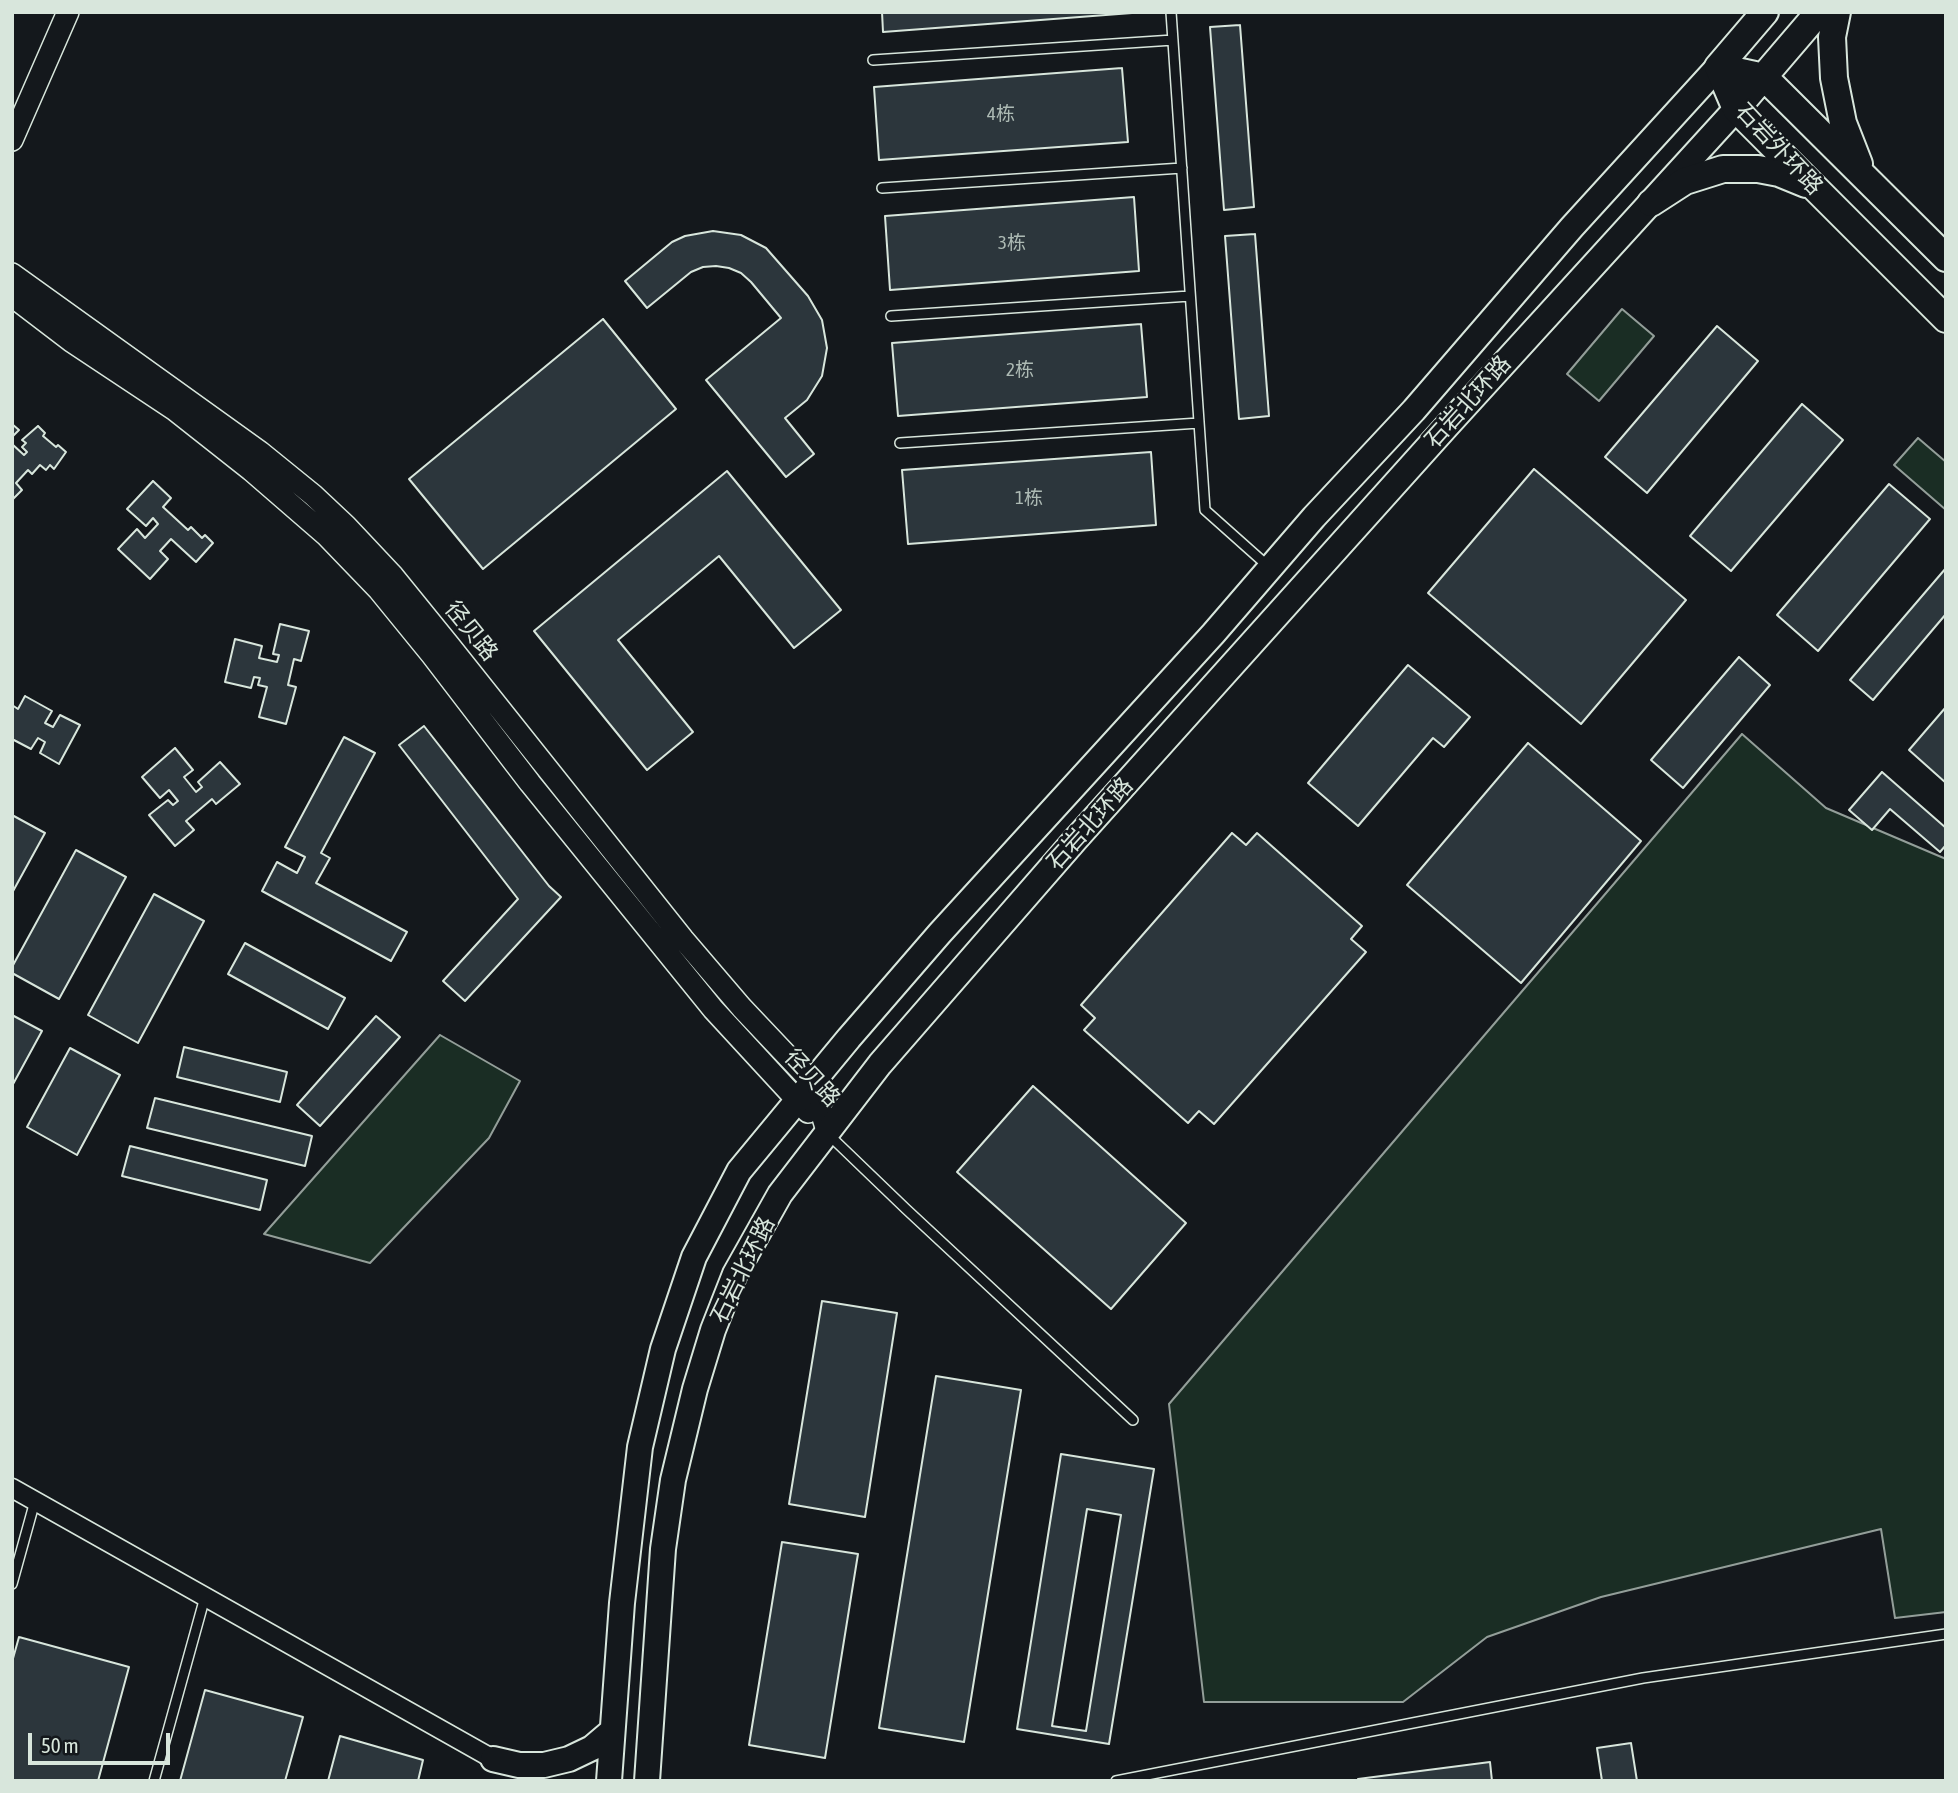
<!DOCTYPE html>
<meta charset="utf-8">
<style>
body{margin:0}
#map{position:relative;width:1958px;height:1793px;overflow:hidden;background:#14181c;font-family:"Asap Condensed",sans-serif}
canvas{display:block}
.frame{position:absolute;inset:0;border:14px solid #d8e6dc;pointer-events:none}
.scale{position:absolute;left:28px;top:1733px;width:142px;height:32px;box-sizing:border-box;border:4px solid #d8e6dc;border-top:0;padding-left:9px;font-size:21px;line-height:24px;white-space:nowrap;color:#d8e6dc;-webkit-text-stroke:5px #14181c;paint-order:stroke}
</style>
<div id="map">
<canvas width="1958" height="1793"></canvas>
<div class="frame"></div>
<div class="scale">50 m</div>
</div>
<script>
const ctx = document.querySelector('canvas').getContext('2d');
ctx.lineJoin = 'round';
function paint(path, color) { ctx.fillStyle = color; ctx.fill(path, 'evenodd'); }
const shape = rows => new Path2D(rows.map(r => 'M' + r).join(''));
function strokePath(path, color, width, dash) { ctx.strokeStyle = color; ctx.lineWidth = width; ctx.lineCap = dash ? 'butt' : 'round'; ctx.setLineDash(dash || []); ctx.stroke(path); }
function write(font, color, halo, rows, align = 'center') {
  ctx.font = font + ' "Asap Condensed","Noto Sans SC",sans-serif'; ctx.lineWidth = 5; ctx.setLineDash([]); ctx.textBaseline = 'middle'; ctx.strokeStyle = halo; ctx.fillStyle = color; for (const [text, x, y, turn = 0] of rows) {
    ctx.save(); ctx.translate(x, y); ctx.rotate((+turn || 0) * Math.PI / 180); ctx.textAlign = isNaN(turn) ? turn : align; if (halo) ctx.strokeText(text, 0, 0); ctx.fillText(text, 0, 0); ctx.restore();
  }
}
const green = shape([
 [1622,309,1654,336,1599,401,1567,374,1622,309],
 [1918,438,1946,462,1946,510,1894,465,1918,438],
 [1742,734,1826,808,1946,859,1946,1612,1895,1618,1881,1529,1601,1597,1487,1637,1403,1702,1204,1702,1169,1404,1742,734],
 [440,1035,520,1081,489,1138,370,1263,264,1234,440,1035]
]);
const building = shape([
 [882,12,1132,12,1132,13,883,32,882,12],
 [1240,25,1254,207,1224,210,1210,27,1240,25],
 [1122,68,1128,142,879,160,874,87,1122,68],
 [1134,197,1139,271,890,290,885,216,1134,197],
 [713,231,741,235,766,248,808,296,822,320,827,348,822,376,807,400,785,418,814,454,786,477,706,380,781,318,751,282,741,273,729,268,716,266,703,267,691,272,647,308,625,281,672,242,685,236,713,231],
 [1255,234,1269,416,1239,419,1225,236,1255,234],
 [603,319,676,409,483,569,409,479,603,319],
 [1141,324,1147,397,898,416,892,343,1141,324],
 [1717,326,1758,361,1647,493,1605,457,1717,326],
 [1802,404,1843,440,1731,571,1690,536,1802,404],
 [12,424,19,430,12,437,12,424],
 [38,426,45,433,43,436,56,447,58,445,66,452,54,469,50,465,46,470,40,465,32,474,28,470,16,483,22,490,12,500,12,444,24,455,27,452,22,447,26,443,22,440,38,426],
 [1151,452,1156,525,908,544,902,470,1151,452],
 [1534,469,1686,600,1581,724,1428,593,1534,469],
 [727,471,841,610,794,648,719,556,618,640,693,732,647,770,534,631,727,471],
 [153,481,171,498,163,507,188,530,191,527,202,538,205,535,213,543,196,562,171,539,160,551,168,559,150,579,118,549,137,529,145,538,158,524,153,518,146,526,127,509,153,481],
 [1889,484,1930,519,1818,651,1777,615,1889,484],
 [1946,568,1946,614,1873,700,1850,680,1946,568],
 [280,624,309,631,301,661,294,659,288,685,296,687,286,724,259,717,267,687,258,685,260,678,254,677,251,688,225,682,235,639,262,646,259,658,277,662,279,655,273,654,280,624],
 [1739,657,1770,685,1683,788,1651,760,1739,657],
 [1408,665,1470,717,1444,747,1433,738,1358,826,1308,783,1408,665],
 [25,696,52,711,45,723,53,727,60,715,80,725,59,764,40,753,45,742,38,738,31,749,12,739,12,705,18,709,25,696],
 [1946,707,1946,783,1909,750,1946,707],
 [424,726,549,886,561,897,465,1001,443,981,518,899,399,745,424,726],
 [344,737,375,753,321,853,330,858,316,883,407,932,391,961,262,891,277,862,297,873,305,857,285,847,344,737],
 [1528,743,1641,841,1521,983,1407,885,1528,743],
 [175,748,193,770,184,777,196,792,202,787,198,782,220,762,240,784,216,804,212,799,186,821,194,830,175,846,149,815,168,800,173,805,178,801,169,790,160,798,142,777,175,748],
 [1882,772,1946,828,1946,845,1940,852,1890,809,1872,830,1849,810,1882,772],
 [12,815,45,833,12,893,12,815],
 [1232,833,1246,845,1257,833,1362,926,1351,939,1366,952,1214,1124,1199,1111,1188,1123,1084,1030,1095,1018,1081,1005,1232,833],
 [76,850,126,877,59,999,12,973,12,967,76,850],
 [154,894,204,921,138,1043,88,1015,154,894],
 [245,943,345,998,328,1029,228,974,245,943],
 [12,1015,42,1031,12,1086,12,1015],
 [376,1016,400,1037,320,1126,297,1105,376,1016],
 [184,1047,287,1072,280,1102,177,1077,184,1047],
 [70,1048,120,1075,77,1155,27,1127,70,1048],
 [1033,1086,1186,1223,1111,1309,957,1172,1033,1086],
 [155,1098,312,1136,305,1166,147,1128,155,1098],
 [130,1146,267,1180,260,1210,122,1176,130,1146],
 [822,1301,897,1313,865,1517,789,1504,822,1301],
 [936,1376,1021,1390,964,1742,879,1728,936,1376],
 [1061,1454,1154,1469,1109,1744,1017,1729,1061,1454],
 [1087,1509,1121,1515,1086,1731,1052,1726,1087,1509],
 [782,1542,858,1554,825,1758,749,1745,782,1542],
 [19,1637,129,1667,98,1781,12,1781,12,1662,19,1637],
 [205,1690,303,1717,285,1781,180,1781,205,1690],
 [340,1736,423,1760,418,1781,328,1781,340,1736],
 [1631,1743,1637,1781,1602,1781,1597,1748,1631,1743],
 [1490,1762,1492,1781,1358,1781,1358,1779,1490,1762]
]);
const service = shape([
 [1171,12,1205,510,1269,567],
 [873,60,1173,40],
 [882,188,1182,168],
 [891,316,1190,296],
 [900,443,1199,423],
 [829,1135,906,1209,1133,1420],
 [12,1584,35,1501],
 [154,1781,205,1597],
 [1116,1781,1643,1678,1946,1634]
]);
const minor = shape([
 [12,1488,493,1759]
]);
const tertiary = shape([
 [12,140,68,12],
 [12,274,260,452,313,495,346,526,393,576,449,645,683,939,742,1008,812,1082,828,1134],
 [12,296,71,341,175,410,251,470,326,535,379,590,432,655,530,783,713,1009,808,1112]
]);
const secondary = shape([
 [493,1759,519,1765,544,1765,569,1759,592,1748,612,1731],
 [609,1781,622,1603,640,1447,663,1349,694,1257,739,1171,849,1038,940,933,1213,634,1314,517,1414,410,1572,227,1718,67],
 [647,1781,663,1549,673,1480,695,1389,713,1330,735,1274,780,1194,880,1064,1075,840,1446,427,1736,109]
]);
const primary = shape([
 [1837,12,1832,37,1834,78,1843,123,1859,164],
 [1718,67,1736,109,1946,319],
 [1718,67,1764,77,1946,258],
 [1718,67,1765,12],
 [1736,109,1819,12],
 [1651,203,1685,181,1723,169,1758,169,1779,173,1806,184]
]);
const numberNames = [
 ["4栋",1001,114],
 ["3栋",1012,243],
 ["2栋",1020,370],
 ["1栋",1029,498]
];
const streetNames = [
 ["石岩外环路",1779,149,47],
 ["石岩北环路",1468,402,-48],
 ["径贝路",471,631,51],
 ["石岩北环路",1090,824,-48],
 ["径贝路",812,1078,47],
 ["石岩北环路",743,1270,-64]
];
paint(green, '#1a2d24');
strokePath(green, '#939e99', 2);
paint(building, '#2c363c');
strokePath(building, '#d8e6dc', 2);
strokePath(service, '#d8e6dc', 12);
strokePath(minor, '#d8e6dc', 21);
strokePath(tertiary, '#d8e6dc', 24);
strokePath(secondary, '#d8e6dc', 28);
strokePath(primary, '#d8e6dc', 30);
strokePath(service, '#14181c', 9);
strokePath(minor, '#14181c', 18);
strokePath(tertiary, '#14181c', 21);
strokePath(secondary, '#14181c', 24);
strokePath(primary, '#14181c', 26);
write('19px', '#adbab4', null, numberNames);
write('23px', '#d8e6dc', '#14181c', streetNames);
</script>
